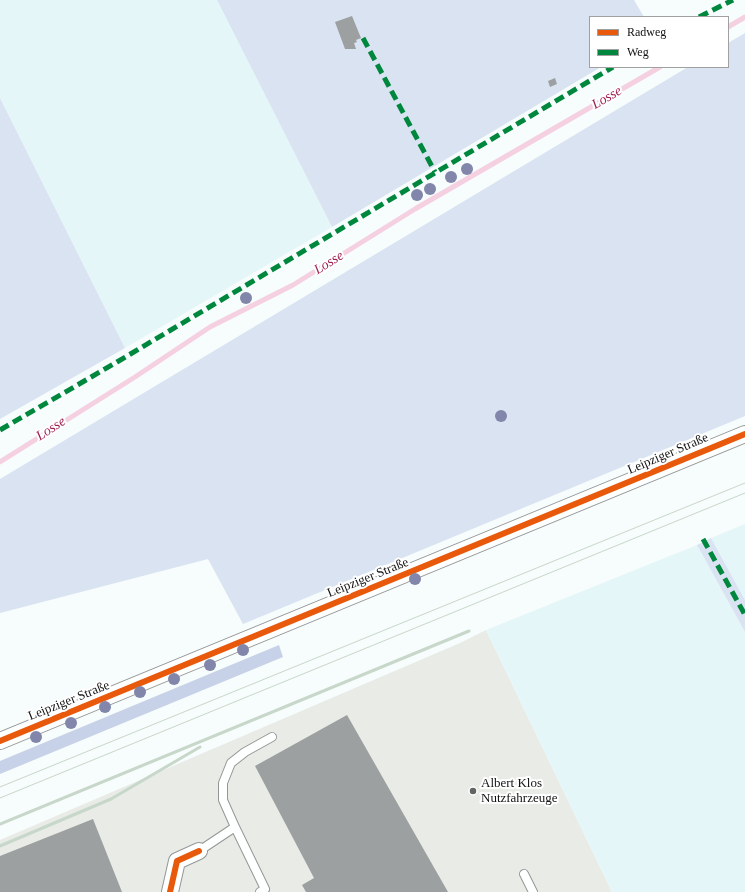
<!DOCTYPE html>
<meta charset="utf-8">
<style>
body{margin:0}
#map{position:relative;width:745px;height:892px;overflow:hidden;background:#f7fcfc;font-family:"Times New Roman",serif}
canvas{display:block}
.legend{position:absolute;left:589px;top:16px;width:140px;height:52px;box-sizing:border-box;background:#fff;border:1px solid #a0a0a0;margin:0;padding:5px 7px;list-style:none;font-size:12px;color:#111}
.legend li{display:flex;align-items:center;gap:8px;height:20px}
.legend b{width:20px;border:1px solid #a0a0a0}
</style>
<div id="map">
<canvas width="745" height="892"></canvas>
<ul class="legend">
<li><b style="height:5px;background:#e8590c"></b>Radweg</li>
<li><b style="height:5px;background:#00873e"></b>Weg</li>
</ul>
</div>
<script>
const ctx = document.querySelector('canvas').getContext('2d');
ctx.lineJoin = 'round';
function paint(path, color) { ctx.fillStyle = color; ctx.fill(path, 'evenodd'); }
const shape = rows => new Path2D(rows.map(r => 'M' + r).join(''));
function strokePath(path, color, width, dash) { ctx.strokeStyle = color; ctx.lineWidth = width; ctx.lineCap = dash ? 'butt' : 'round'; ctx.setLineDash(dash || []); ctx.stroke(path); }
function write(font, color, halo, rows, align = 'center') {
  ctx.font = font + ' "Times New Roman",serif'; ctx.lineWidth = 4; ctx.setLineDash([]); ctx.textBaseline = 'middle'; ctx.strokeStyle = halo; ctx.fillStyle = color; for (const [text, x, y, turn = 0] of rows) {
    ctx.save(); ctx.translate(x, y); ctx.rotate((+turn || 0) * Math.PI / 180); ctx.textAlign = isNaN(turn) ? turn : align; if (halo) ctx.strokeText(text, 0, 0); ctx.fillText(text, 0, 0); ctx.restore();
  }
}
const industrial = shape([
 [486,630,612,892,0,892,0,840,460,643]
]);
const farmland = shape([
 [0,0,217,0,332,227,125,348,0,98],
 [745,524,745,600,711,538],
 [697,545,745,632,745,892,612,892,486,630]
]);
const green = shape([
 [217,0,634,0,644,17,590,17,590,67,601,67,332,227],
 [745,33,745,416,243,624,208,559,0,613,0,479,688,67,728,67,728,43],
 [0,98,125,348,0,419],
 [711,538,745,600,745,632,697,545]
]);
const forest = shape([
 [279,645,283,657,0,774,0,761]
]);
const stream = shape([
 [728,27,745,17],
 [0,462,135,377,210,327,293,285,415,209,660,67]
]);
const building = shape([
 [352,16,361,38,356,40,357,42,354,43,356,49,345,49,335,22],
 [555,78,557,84,550,87,548,81],
 [347,715,448,892,306,892,302,885,314,878,255,766],
 [93,819,122,892,0,892,0,856]
]);
const lane = shape([
 [235,827,265,889,260,892],
 [199,851,235,827,223,800,223,783,231,763,245,752,272,737],
 [524,874,533,892]
]);
const street = shape([
 [0,741,745,434],
 [170,892,177,861,199,851]
]);
const tram = shape([
 [0,787,745,483],
 [0,798,745,493]
]);
const rail = shape([
 [0,824,469,631],
 [0,846,111,799,200,747]
]);
const quiet = shape([
 [699,17,733,0],
 [363,38,435,172],
 [0,430,117,362,613,67],
 [703,539,745,615]
]);
const cycleway = shape([
 [0,741,745,434],
 [170,892,177,861,199,851]
]);
const trees = [
 [467,169],
 [451,177],
 [430,189],
 [417,195],
 [246,298],
 [501,416],
 [415,579],
 [243,650],
 [210,665],
 [174,679],
 [140,692],
 [105,707],
 [71,723],
 [36,737]
];
const markers = [
 [473,791,4,"#626363"]
];
const streetNames = [
 ["Leipziger Straße",668,454,-23],
 ["Leipziger Straße",368,578,-22],
 ["Leipziger Straße",69,701,-22]
];
const poiNames = [
 ["Albert Klos",481,784],
 ["Nutzfahrzeuge",481,799]
];
const waterNames = [
 ["Losse",607,98,-30],
 ["Losse",329,263,-32],
 ["Losse",51,429,-33]
];
paint(industrial, '#e9ebe7');
paint(farmland, '#e5f6f8');
paint(green, '#d9e3f1');
paint(forest, '#c7d2e8');
strokePath(stream, '#f4d0e1', 5);
paint(building, '#9ca0a0');
strokePath(lane, '#959797', 10);
strokePath(street, '#959797', 18);
strokePath(lane, '#feffff', 8);
strokePath(street, '#feffff', 16);
strokePath(tram, '#c7d7c9', 1);
strokePath(rail, '#c7d7c9', 3);
strokePath(quiet, '#00873e', 5, [10, 5]);
strokePath(cycleway, '#e8590c', 6);
ctx.fillStyle = '#8286aa';
for (const [x, y] of trees) { ctx.beginPath(); ctx.arc(x, y, 6, 0, 2 * Math.PI); ctx.fill(); }
for (const [x, y, r, color] of markers) { const dot = new Path2D(); dot.arc(x, y, r, 0, 2 * Math.PI); ctx.fillStyle = color; ctx.fill(dot); strokePath(dot, '#fff', 1.5); }
write('13px', '#111', '#fff', streetNames);
write('13px', '#111', '#fff', poiNames, 'left');
write('italic 14px', '#9d1f50', '#fff', waterNames);
</script>
